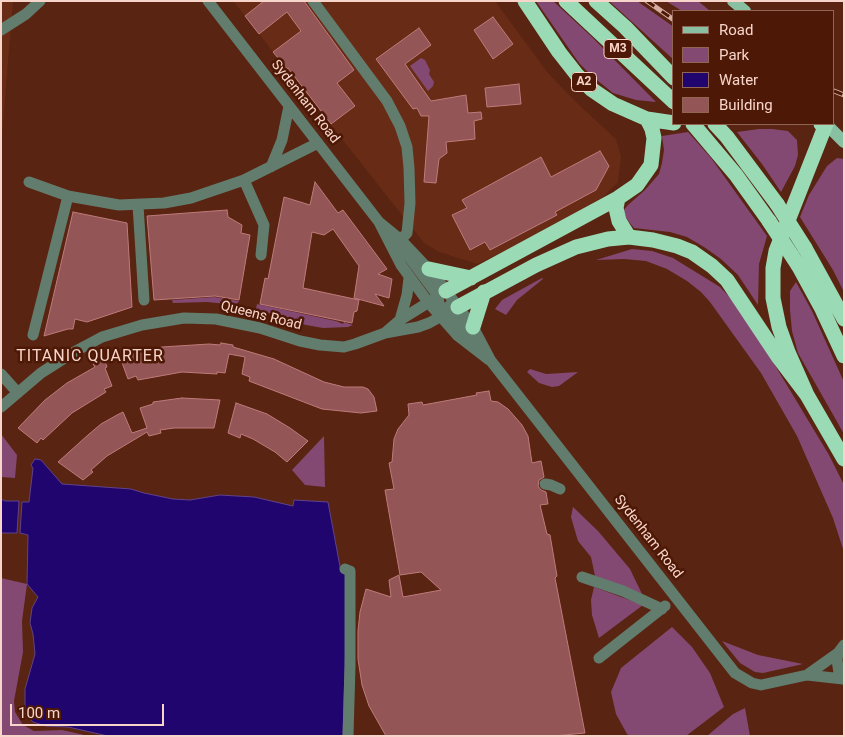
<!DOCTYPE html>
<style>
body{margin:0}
#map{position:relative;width:845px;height:737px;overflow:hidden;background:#592411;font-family:Roboto,sans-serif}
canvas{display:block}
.frame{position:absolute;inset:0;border:2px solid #f8d5ca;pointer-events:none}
.legend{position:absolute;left:672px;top:10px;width:162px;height:115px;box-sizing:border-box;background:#4d1906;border:1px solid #916454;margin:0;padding:6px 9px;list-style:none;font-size:15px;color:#f8d5ca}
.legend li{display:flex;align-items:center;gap:10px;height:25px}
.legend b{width:25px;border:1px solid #916454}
.scale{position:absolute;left:10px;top:704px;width:154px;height:22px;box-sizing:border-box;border:2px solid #f8d5ca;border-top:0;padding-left:6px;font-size:15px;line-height:18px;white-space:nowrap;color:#f8d5ca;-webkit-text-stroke:4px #4d1906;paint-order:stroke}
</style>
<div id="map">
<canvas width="845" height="737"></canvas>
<div class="frame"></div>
<ul class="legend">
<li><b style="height:6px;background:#8ac0a2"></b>Road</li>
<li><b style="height:14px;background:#844972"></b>Park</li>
<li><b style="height:14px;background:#20056f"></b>Water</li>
<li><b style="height:14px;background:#945556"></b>Building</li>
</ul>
<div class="scale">100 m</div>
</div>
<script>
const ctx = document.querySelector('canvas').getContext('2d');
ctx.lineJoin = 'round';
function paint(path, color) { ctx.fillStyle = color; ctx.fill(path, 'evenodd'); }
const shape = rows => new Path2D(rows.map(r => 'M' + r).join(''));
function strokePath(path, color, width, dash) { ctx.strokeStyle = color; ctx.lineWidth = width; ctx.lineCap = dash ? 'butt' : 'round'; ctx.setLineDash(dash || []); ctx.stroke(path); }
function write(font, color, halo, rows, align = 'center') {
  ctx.font = font + ' Roboto,sans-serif'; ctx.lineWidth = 5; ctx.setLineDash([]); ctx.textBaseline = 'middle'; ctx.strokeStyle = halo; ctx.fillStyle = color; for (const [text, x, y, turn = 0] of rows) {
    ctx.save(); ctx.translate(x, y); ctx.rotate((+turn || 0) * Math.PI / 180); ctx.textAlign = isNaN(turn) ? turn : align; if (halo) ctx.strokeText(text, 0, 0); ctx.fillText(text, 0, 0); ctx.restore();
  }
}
const built = shape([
 [1,1,13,1,1,148],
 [233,1,495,1,548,73,576,102,616,139,621,157,618,182,603,197,530,239,477,264,439,252,424,243]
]);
const green = shape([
 [536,1,553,1,592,37,656,102,636,100,613,93,592,76,579,63],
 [609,1,637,1,674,27,674,60],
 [666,1,698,1,710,11,682,11],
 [421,58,425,60,430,70,429,74,434,82,433,86,428,91,410,66],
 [759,129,772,129,788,131,797,140,798,155,795,166,781,192,762,164,737,132],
 [688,132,711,158,767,236,759,264,758,305,738,275,721,259,704,247,687,237,670,232,634,228,625,217,623,211,628,205,645,190,659,174,662,163,664,150,662,136],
 [837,158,844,159,844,292,833,270,800,217,809,195,827,166],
 [632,249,652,251,673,258,720,287,737,305,767,352,829,455,844,485,844,552,833,518,797,436,761,373,710,302,701,292,687,281,667,269,646,261,624,259,596,260],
 [542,278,543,279,517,300,506,315,495,309,502,300],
 [796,282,812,311,844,382,844,434,798,353,792,331,790,310,790,291],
 [214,297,239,301,236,305,207,302,173,303,172,300],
 [257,304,336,321,343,324,344,322,353,325,348,327,323,328,306,325,256,309],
 [530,369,546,374,578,372,559,386,552,387,539,383,527,372],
 [1,434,17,455,15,478,1,477],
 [324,436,325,487,305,485,292,470],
 [573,507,598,531,630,569,642,594,595,576,591,557,578,541,571,517],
 [1,578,27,584,22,621,23,652,14,701,15,712,23,725,34,731,62,730,89,736,1,736],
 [594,587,643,605,599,638,592,615,591,600],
 [672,627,692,647,710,673,724,707,686,736,630,736,627,734,616,714,611,692,621,668],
 [722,641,758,655,803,664,763,673,755,672,740,663],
 [745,708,750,736,707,736,733,714]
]);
const water = shape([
 [35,459,41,460,62,484,131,489,144,493,173,499,190,500,220,495,254,497,293,506,294,500,328,502,341,572,348,572,343,736,108,736,68,727,46,726,33,722,25,713,25,689,35,654,33,634,30,623,32,608,38,597,27,584,28,535,20,533,22,502,29,502,33,468,31,465,35,459],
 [1,499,5,501,19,501,17,533,1,533,1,499]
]);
const building = shape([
 [264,1,304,1,354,70,337,83,355,106,331,124,288,68,287,69,273,52,301,31,287,12,259,34,245,16,264,1],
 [493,17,513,44,493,59,474,30,493,17],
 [419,28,431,45,405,64,431,101,466,95,468,113,481,112,482,119,474,121,475,139,446,142,447,153,439,159,436,183,424,182,429,116,421,116,417,108,413,109,376,59,419,28],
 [519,84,521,104,487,107,485,88,519,84],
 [600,151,609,166,596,190,555,212,557,215,490,250,485,242,470,250,452,215,467,208,462,200,541,157,551,177,600,151],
 [315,182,338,213,343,210,387,269,378,274,392,279,389,298,375,294,384,306,354,298,359,266,333,229,324,235,312,232,303,288,359,300,357,311,354,312,352,323,260,304,265,278,268,279,284,197,310,205,315,182],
 [227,210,228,217,242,225,241,233,250,235,239,300,215,296,154,300,147,216,227,210],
 [73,212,127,223,132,307,87,322,75,319,73,329,68,329,44,336,73,212],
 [221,343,233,345,233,347,274,359,324,382,344,387,363,387,368,389,374,397,377,411,361,413,322,409,249,381,250,377,242,374,245,357,229,354,225,373,217,372,217,374,182,372,138,380,136,376,128,379,120,357,162,347,209,344,220,345,221,343],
 [104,359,107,367,105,368,112,386,104,389,106,392,72,413,43,440,41,438,37,443,18,428,45,400,67,383,95,367,93,364,104,359],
 [489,391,491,401,498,402,508,409,522,425,528,436,532,463,541,461,544,477,539,480,538,486,541,490,546,492,548,504,540,505,547,534,550,535,557,576,555,578,585,733,554,736,386,736,369,706,362,685,358,659,358,631,360,612,366,589,391,597,389,580,399,575,403,597,441,590,421,572,400,575,385,490,394,489,389,463,392,462,394,439,398,429,409,415,408,404,422,402,423,405,477,395,476,393,489,391],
 [182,398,220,400,214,428,174,428,160,430,161,433,149,436,147,432,107,456,91,470,93,472,83,480,58,462,88,435,101,424,117,415,123,412,132,433,147,428,140,408,153,404,153,402,182,398],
 [236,403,267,414,290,428,308,441,287,462,275,452,253,439,241,434,240,438,228,433,236,403]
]);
const minor = shape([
 [208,1,379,222,401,265,428,302,458,336,489,360],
 [313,1,387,101,400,126,407,147,409,168,410,203,407,233,397,244],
 [1,30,26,14,40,1],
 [271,167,282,140,289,106],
 [244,180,264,225,261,255],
 [29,182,68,196,119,205,164,203,191,198,244,180,318,143],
 [138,205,144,300],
 [379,222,401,240,435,276,473,327,491,361,735,673,752,683,761,685,807,675,843,679],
 [403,249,438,296,441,318],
 [449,306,450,312,468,336,472,345],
 [400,320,407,295,409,278],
 [386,332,400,320,434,299],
 [33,335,68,196],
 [1,374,18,393],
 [1,407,41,373,74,352,102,337,142,325,184,318,216,319,260,328,300,341,320,345,344,347,355,344,385,333,418,327,429,323,458,307],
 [545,484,551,485,560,489],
 [345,569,350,571,350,666,348,736],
 [582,577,623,591,662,609],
 [844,645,838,653,837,660,839,673,844,679],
 [599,658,665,606],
 [807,675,838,653]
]);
const major = shape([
 [733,1,745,11],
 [826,124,844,142]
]);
const highway = shape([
 [525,1,559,52,577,75,591,89,613,104,647,119,674,123],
 [566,1,674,102],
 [596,1,625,27,674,78],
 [693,124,736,175,769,221],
 [715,124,727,137,777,204],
 [821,124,826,124,776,251,773,268,773,298,779,327,788,352,807,395,844,459],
 [618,198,616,208,619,221,629,237],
 [805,248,844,319],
 [798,265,822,309,844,356],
 [429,269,471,278],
 [446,291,618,198,637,185,651,165,654,138,652,129,647,119],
 [458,307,536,265,576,247,608,239,629,237,653,240,677,246,692,252,712,266,727,280,779,358,807,395],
 [473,327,484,292]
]);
const rail = shape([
 [647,1,674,20],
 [834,91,844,95]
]);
const highwayBridge = shape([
 [777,204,805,248],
 [769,221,798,265]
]);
const shields = [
 [618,49,28],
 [584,82,25]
];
const shieldNames = [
 ["M3",618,49],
 ["A2",584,82]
];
const streetNames = [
 ["Sydenham Road",305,102,52],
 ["Queens Road",261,316,14],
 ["Sydenham Road",648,537,52]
];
const quarterNames = [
 ["TITANIC QUARTER",90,357]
];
paint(built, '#682b15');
paint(green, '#844972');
paint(water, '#20056f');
strokePath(water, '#61438a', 1);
paint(building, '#945556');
strokePath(building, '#be7b7b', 1);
strokePath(minor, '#627c6d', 11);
strokePath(major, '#8ac0a2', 12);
strokePath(highway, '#9adbb6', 15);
strokePath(rail, '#d5aea1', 5);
strokePath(rail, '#4d1906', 3, [9]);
strokePath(highwayBridge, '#9adbb6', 15);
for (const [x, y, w] of shields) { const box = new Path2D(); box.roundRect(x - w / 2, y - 9.5, w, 19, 4); ctx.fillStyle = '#4d1906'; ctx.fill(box); strokePath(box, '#f8d5ca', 1); }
write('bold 12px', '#f8d5ca', null, shieldNames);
write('14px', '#f8d5ca', '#4d1906', streetNames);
ctx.letterSpacing = '1px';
write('16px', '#f8d5ca', '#4d1906', quarterNames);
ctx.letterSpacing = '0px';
</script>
